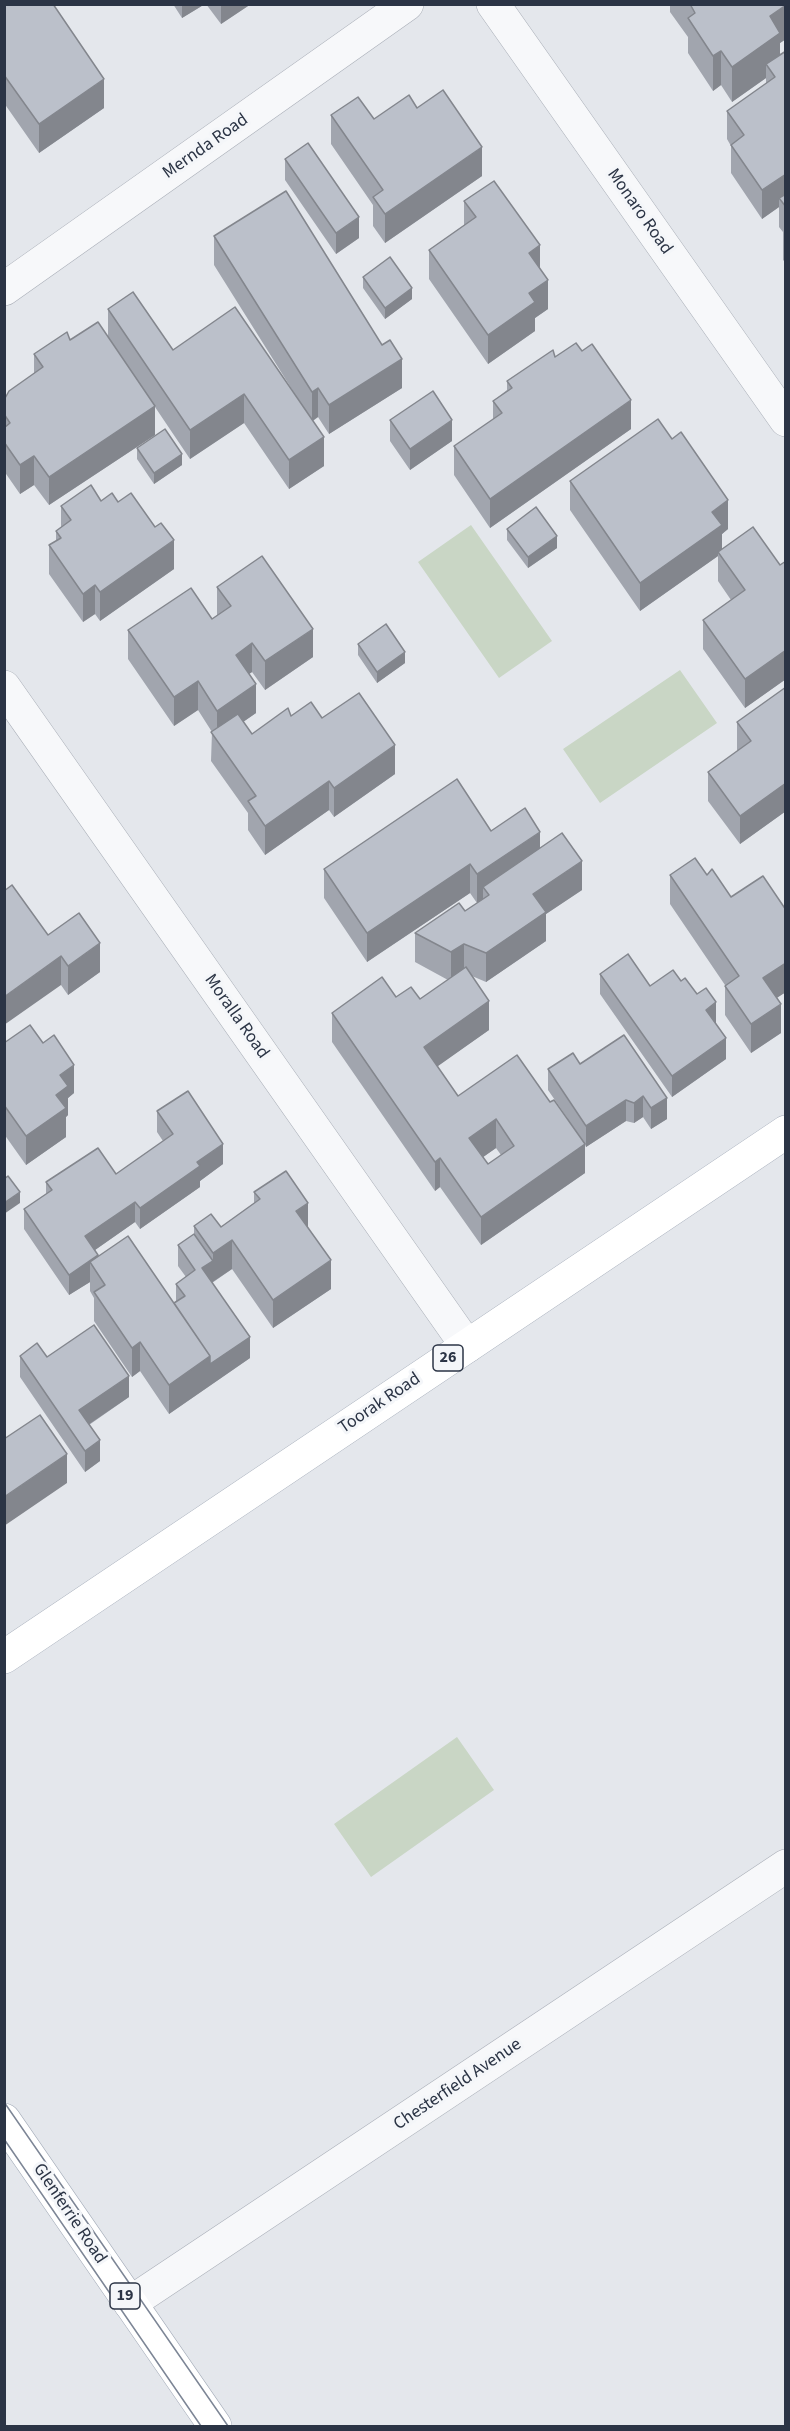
<!DOCTYPE html>
<style>
body{margin:0}
#map{position:relative;width:790px;height:2431px;overflow:hidden;background:#e4e7ec;font-family:"Source Sans 3",sans-serif}
canvas{display:block}
.frame{position:absolute;inset:0;border:6px solid #2b3445;pointer-events:none}
</style>
<div id="map">
<canvas width="790" height="2431"></canvas>
<div class="frame"></div>
</div>
<script>
const ctx = document.querySelector('canvas').getContext('2d');
ctx.lineJoin = 'round';
function paint(path, color) { ctx.fillStyle = color; ctx.fill(path, 'evenodd'); }
const shape = rows => new Path2D(rows.map(r => 'M' + r).join(''));
function strokePath(path, color, width, dash) { ctx.strokeStyle = color; ctx.lineWidth = width; ctx.lineCap = dash ? 'butt' : 'round'; ctx.setLineDash(dash || []); ctx.stroke(path); }
function write(font, color, halo, rows, align = 'center') {
  ctx.font = font + ' "Source Sans 3",sans-serif'; ctx.lineWidth = 6; ctx.setLineDash([]); ctx.textBaseline = 'middle'; ctx.strokeStyle = halo; ctx.fillStyle = color; for (const [text, x, y, turn = 0] of rows) {
    ctx.save(); ctx.translate(x, y); ctx.rotate((+turn || 0) * Math.PI / 180); ctx.textAlign = isNaN(turn) ? turn : align; if (halo) ctx.strokeText(text, 0, 0); ctx.fillText(text, 0, 0); ctx.restore();
  }
}
const green = shape([
 [471,525,552,641,499,678,418,562],
 [680,670,717,723,600,803,563,749],
 [457,1737,494,1790,371,1877,334,1824]
]);
const street = shape([
 [493,4,786,420],
 [4,289,407,4],
 [4,687,467,1346],
 [130,2303,786,1866]
]);
const primary = shape([
 [4,1657,786,1132],
 [4,2120,215,2426]
]);
const tram = shape([
 [4,2102,228,2426],
 [4,2139,201,2426]
]);
const wall = shape([
 [4,4,104,108,39,153,4,103],
 [173,4,205,4,182,18],
 [206,4,251,4,221,24],
 [670,4,786,4,786,39,780,43,780,54,786,51,786,263,783,260,783,232,779,227,779,207,762,219,731,173,731,146,727,139,727,111,766,84,766,78,732,102,721,85,713,91,688,53,688,37,670,12],
 [417,108,482,176,385,243,373,226,373,205,331,144,331,115,374,119],
 [285,159,359,238,336,254,285,180],
 [464,201,540,269,548,309,535,318,535,331,488,364,429,279,429,250,464,225],
 [214,236,402,388,329,434,318,417,313,421,324,466,289,489,244,423,190,459,155,407,155,435,49,505,34,485,20,494,4,471,4,400,34,373,34,354,70,340,108,337,108,309,173,350,298,399,214,265],
 [363,277,412,299,385,319,363,288],
 [555,357,631,429,490,528,454,475,454,446,493,419,493,401,507,390,507,381],
 [390,420,452,441,410,470,390,441],
 [137,448,182,465,154,484,137,459],
 [570,481,728,529,722,534,722,549,780,565,786,561,786,679,745,708,703,649,703,620,731,600,718,581,718,556,640,611,570,510],
 [101,501,118,502,155,527,174,569,100,621,95,614,83,622,49,574,49,545,56,541,56,531,61,527,61,506],
 [507,529,557,548,528,568,507,540],
 [217,587,313,657,265,690,252,672,249,674,256,713,243,722,252,734,291,716,322,718,395,774,334,817,329,810,265,855,248,830,248,813,211,761,212,732,198,710,174,726,128,659,128,630,212,619,217,615],
 [358,644,405,663,377,683,358,655],
 [786,687,786,811,740,844,708,801,708,772,737,752,737,722],
 [491,831,540,847,582,890,546,914,546,941,486,982,472,976,489,1030,437,1066,458,1096,550,1102,568,1119,548,1090,548,1069,580,1064,624,1035,667,1119,651,1129,643,1117,634,1123,626,1121,586,1147,585,1145,585,1173,481,1245,440,1187,435,1191,332,1042,332,1013,396,997,420,999,448,980,415,962,415,933,465,911,477,903,470,893,367,962,324,898,324,869],
 [496,1148,501,1155,488,1164,483,1157],
 [670,875,786,992,777,997,781,1033,751,1053,725,1015,725,985,670,904],
 [48,935,100,972,68,995,61,985],
 [600,974,650,986,716,1023,726,1059,672,1097,600,994],
 [4,1043,74,1093,68,1098,68,1115,66,1117,66,1137,26,1165,4,1134],
 [157,1111,223,1164,200,1181,200,1187,140,1229,135,1222,95,1250,98,1256,174,1303,176,1302,176,1284,186,1277,178,1266,178,1245,194,1234,194,1226,221,1227,254,1203,254,1192,308,1227,331,1289,273,1328,232,1269,212,1283,250,1358,169,1414,140,1371,132,1377,94,1321,94,1298,90,1291,90,1282,69,1295,24,1229,24,1209,46,1194,46,1182,116,1174,163,1141,157,1132],
 [20,1356,47,1357,129,1397,89,1425,100,1461,85,1472,20,1377]
]);
const shadedWall = shape([
 [182,4,205,4,182,18],
 [221,4,251,4,221,24],
 [786,5,786,39,780,43,780,68,766,64,766,78,732,102,732,67,770,16],
 [721,51,721,85,713,91,713,56],
 [104,79,104,108,39,153,39,124],
 [482,147,482,176,385,243,385,214],
 [786,174,786,203,779,198,779,207,762,219,762,190],
 [359,217,359,238,336,254,336,233],
 [540,245,540,274,529,253],
 [548,280,548,309,535,318,535,331,488,364,488,335,529,293],
 [412,288,412,299,385,319,385,308],
 [402,359,402,388,329,434,329,405],
 [318,388,318,417,312,421,312,392],
 [244,394,244,423,190,459,190,430],
 [631,400,631,429,490,528,490,499],
 [155,406,155,435,49,505,49,477],
 [452,420,452,441,410,470,410,449],
 [324,437,324,466,289,489,289,460],
 [182,454,182,465,154,484,154,473],
 [34,456,34,485,20,494,20,465],
 [728,500,728,529,722,534,722,554,718,552,718,556,640,611,640,583,712,512],
 [557,536,557,548,528,568,528,557],
 [174,540,174,569,100,621,100,592],
 [95,585,95,614,83,622,83,594],
 [313,629,313,657,265,690,265,661],
 [252,643,252,672,236,683,236,655],
 [786,650,786,679,745,708,745,679],
 [405,652,405,663,377,683,377,672],
 [198,681,198,710,174,726,174,697],
 [256,684,256,713,217,740,217,711],
 [395,745,395,774,334,817,334,788],
 [329,781,329,810,265,855,265,826],
 [786,783,786,811,740,844,740,816],
 [540,832,540,861,483,887,483,899,477,903,477,874],
 [582,861,582,890,546,914,546,941,486,982,486,953,533,894],
 [470,864,470,893,367,962,367,933],
 [100,943,100,972,68,995,68,966],
 [464,944,464,973,451,981,451,952],
 [61,956,61,985,4,1025,4,997],
 [786,963,786,992,763,1007,763,978],
 [489,1001,489,1030,424,1076,424,1047],
 [716,1002,716,1023,706,1030,706,1010],
 [781,1004,781,1033,751,1053,751,1024],
 [726,1038,726,1059,672,1097,672,1076],
 [74,1065,74,1093,68,1098,68,1115,66,1117,66,1137,26,1165,26,1136,56,1095,60,1075],
 [643,1096,643,1117,634,1123,634,1103],
 [667,1098,667,1119,651,1129,651,1108],
 [626,1100,626,1121,586,1147,586,1126],
 [496,1119,496,1148,469,1167,469,1138],
 [223,1144,223,1164,200,1181,200,1187,140,1229,140,1208,197,1162],
 [585,1144,585,1173,481,1245,481,1217],
 [440,1158,440,1187,435,1191,435,1162],
 [20,1192,20,1203,4,1214,4,1203],
 [135,1202,135,1222,85,1257,85,1236],
 [308,1203,308,1232,296,1211],
 [232,1240,232,1269,202,1289,202,1268,213,1261,213,1253],
 [98,1255,98,1275,90,1262,90,1282,69,1295,69,1275],
 [331,1260,331,1289,273,1328,273,1300],
 [250,1337,250,1358,169,1414,169,1385,210,1356],
 [140,1342,140,1371,132,1377,132,1348],
 [129,1376,129,1397,79,1431,79,1410],
 [100,1440,100,1461,85,1472,85,1451],
 [67,1454,67,1483,4,1526,4,1497]
]);
const building = shape([
 [4,4,53,4,104,79,39,124,4,75,4,4],
 [690,4,786,4,786,5,770,16,780,33,732,67,721,51,713,56,688,18,695,13,690,4],
 [786,51,786,174,762,190,731,145,744,135,727,111,775,77,766,64,786,51],
 [443,90,482,147,385,214,373,197,383,190,331,115,358,97,374,119,409,95,417,108,443,90],
 [308,143,359,217,336,233,285,159,308,143],
 [494,181,540,245,529,253,548,280,529,293,535,302,488,335,429,250,476,217,464,201,494,181],
 [286,191,382,345,390,340,402,359,329,405,318,388,312,392,214,236,286,191],
 [786,194,786,207,779,198,786,194],
 [390,257,412,288,385,308,363,277,390,257],
 [133,292,173,350,235,307,324,437,289,460,244,394,190,430,108,309,133,292],
 [98,322,155,406,49,477,34,456,20,465,4,442,4,428,10,423,4,414,4,400,9,391,43,367,34,354,67,332,70,340,98,322],
 [576,343,582,351,592,344,631,400,490,499,454,446,502,413,493,401,512,388,507,381,553,350,555,357,576,343],
 [433,391,452,420,410,449,390,420,433,391],
 [658,419,672,439,681,432,728,500,712,512,722,525,640,583,570,481,658,419],
 [165,429,182,454,154,473,137,448,165,429],
 [91,485,101,501,112,493,118,502,131,493,155,527,161,523,174,540,100,592,95,585,83,594,49,545,61,538,56,531,71,520,61,506,91,485],
 [536,507,557,536,528,557,507,529,536,507],
 [753,527,780,565,786,561,786,650,745,679,703,620,745,590,718,552,753,527],
 [262,556,313,629,265,661,252,643,236,655,256,684,217,711,198,681,174,697,128,630,191,588,212,619,231,606,217,587,262,556],
 [386,624,405,652,377,672,358,644,386,624],
 [786,687,786,783,740,816,708,772,751,741,737,722,786,687],
 [359,693,395,745,334,788,329,781,265,826,248,801,256,796,211,732,238,714,252,734,288,708,291,716,311,702,322,718,359,693],
 [457,779,491,831,525,808,540,832,477,874,470,864,367,933,324,869,457,779],
 [562,833,582,861,533,894,546,912,486,953,464,944,451,952,415,933,459,903,465,911,489,895,483,887,562,833],
 [695,858,707,875,712,869,731,897,763,876,786,910,786,963,763,978,781,1004,751,1024,725,986,739,976,670,875,695,858],
 [12,885,48,935,79,913,100,943,68,966,61,956,4,997,4,891,12,885],
 [628,954,650,986,673,970,681,981,685,978,697,994,706,988,716,1002,706,1010,726,1038,672,1076,600,974,628,954],
 [466,967,489,1001,424,1047,458,1096,517,1055,550,1102,554,1100,585,1144,481,1217,440,1158,435,1162,332,1013,382,977,396,997,411,987,420,999,466,967],
 [496,1119,514,1146,488,1164,469,1138,496,1119],
 [30,1025,43,1043,54,1035,74,1065,60,1075,68,1086,56,1095,66,1108,26,1136,4,1105,4,1043,30,1025],
 [624,1035,667,1098,651,1108,643,1096,634,1103,626,1100,586,1126,548,1069,573,1053,580,1064,624,1035],
 [188,1091,223,1144,197,1162,200,1166,140,1208,135,1202,85,1236,98,1255,69,1275,24,1209,52,1190,46,1182,98,1148,116,1174,173,1134,157,1111,188,1091],
 [286,1171,308,1203,296,1211,331,1260,273,1300,232,1240,213,1253,194,1226,211,1214,221,1227,260,1199,254,1192,286,1171],
 [8,1176,20,1192,4,1203,4,1179,8,1176],
 [194,1234,213,1261,202,1268,250,1337,210,1364,210,1356,174,1303,185,1296,176,1284,195,1270,178,1245,194,1234],
 [128,1236,210,1356,169,1385,140,1342,132,1348,94,1292,105,1285,90,1262,128,1236],
 [94,1325,129,1376,79,1410,100,1440,85,1451,20,1356,37,1343,47,1357,94,1325],
 [40,1415,67,1454,4,1497,4,1439,40,1415]
]);
const shields = [
 [448,1358,30],
 [125,2296,30]
];
const shieldNames = [
 ["26",448,1358],
 ["19",125,2296]
];
const streetNames = [
 ["Mernda Road",206,147,-35],
 ["Monaro Road",639,212,55],
 ["Moralla Road",236,1017,55],
 ["Toorak Road",380,1404,-34],
 ["Chesterfield Avenue",458,2085,-34],
 ["Glenferrie Road",69,2214,56]
];
paint(green, '#c9d6c5');
strokePath(street, '#a9aeb7', 34);
strokePath(primary, '#a3abb8', 34);
strokePath(street, '#f7f8fa', 33);
strokePath(primary, '#fff', 33);
strokePath(tram, '#7d8696', 1.5);
paint(wall, '#a1a5ae');
paint(shadedWall, '#83868d');
paint(building, '#bbc0ca');
strokePath(building, '#83868d', 1.5);
for (const [x, y, w] of shields) { const box = new Path2D(); box.roundRect(x - w / 2, y - 13, w, 26, 4.5); ctx.fillStyle = '#f4f6f9'; ctx.fill(box); strokePath(box, '#2b3445', 1.5); }
write('bold 16px', '#2b3445', null, shieldNames);
write('18px', '#2b3445', '#f4f6f9', streetNames);
</script>
